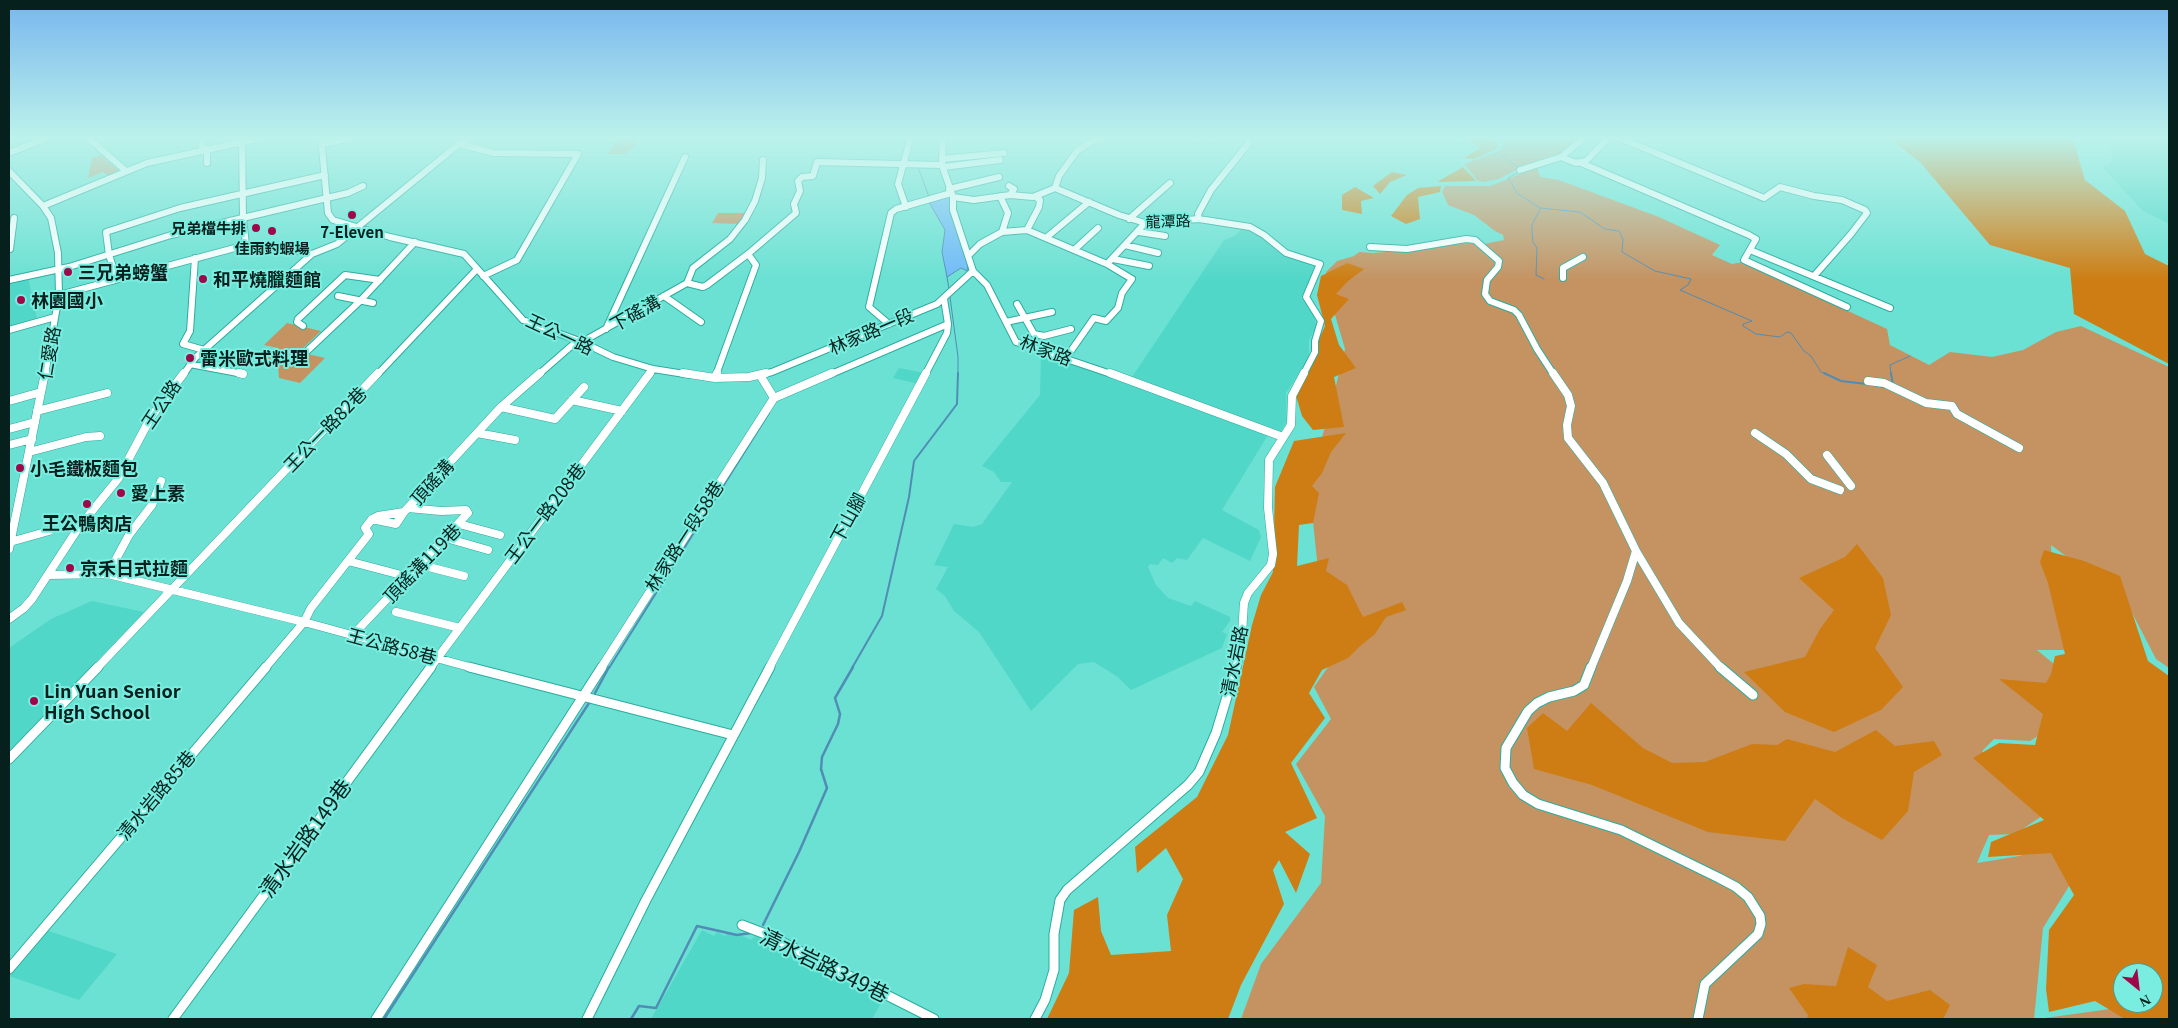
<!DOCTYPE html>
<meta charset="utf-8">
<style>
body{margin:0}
#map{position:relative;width:2178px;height:1028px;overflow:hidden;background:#6be1d3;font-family:Georgia,serif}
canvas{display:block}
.frame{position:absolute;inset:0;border:10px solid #05201d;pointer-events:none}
.north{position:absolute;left:2113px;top:963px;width:50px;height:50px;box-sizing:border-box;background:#79eee0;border:1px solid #4b9c92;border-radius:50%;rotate:151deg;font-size:14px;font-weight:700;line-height:20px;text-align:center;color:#05201d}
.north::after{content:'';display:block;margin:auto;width:18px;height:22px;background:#a00749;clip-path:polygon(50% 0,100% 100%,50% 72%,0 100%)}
</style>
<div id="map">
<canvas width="2178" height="1028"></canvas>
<div class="frame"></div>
<div class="north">N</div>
</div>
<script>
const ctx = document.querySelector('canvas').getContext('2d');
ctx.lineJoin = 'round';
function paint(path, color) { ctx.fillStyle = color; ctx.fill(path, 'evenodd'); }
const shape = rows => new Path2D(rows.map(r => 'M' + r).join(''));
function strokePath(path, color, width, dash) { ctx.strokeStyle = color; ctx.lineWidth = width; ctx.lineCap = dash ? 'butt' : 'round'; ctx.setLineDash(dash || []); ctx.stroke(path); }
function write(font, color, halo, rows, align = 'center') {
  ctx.font = font + ' Georgia,"Noto Sans TC",serif'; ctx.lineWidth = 4; ctx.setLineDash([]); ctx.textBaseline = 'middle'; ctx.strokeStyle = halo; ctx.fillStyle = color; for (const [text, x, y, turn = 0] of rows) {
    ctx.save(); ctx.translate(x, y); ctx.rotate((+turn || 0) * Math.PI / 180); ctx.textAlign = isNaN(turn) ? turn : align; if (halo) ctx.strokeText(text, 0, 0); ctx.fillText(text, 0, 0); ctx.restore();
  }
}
const built = shape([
 [2103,136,2169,136,2169,224,2142,210,2102,167,2109,165,2112,157,2110,147],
 [1244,227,1253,230,1268,242,1312,264,1316,268,1301,298,1314,314,1316,325,1309,341,1309,356,1306,364,1286,393,1287,420,1278,438,1268,435,1222,510,1259,530,1261,537,1250,561,1203,538,1187,560,1177,558,1172,563,1163,558,1158,565,1150,564,1148,567,1156,585,1168,598,1191,606,1195,601,1230,617,1230,621,1222,632,1227,634,1222,648,1131,690,1118,677,1094,662,1078,664,1031,711,979,632,954,611,945,596,936,589,948,567,934,565,954,524,973,527,982,524,1012,482,1001,482,994,472,982,466,1040,395,1041,356,1046,354,1132,377,1224,240,1234,236],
 [28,277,37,319,9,328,9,282],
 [899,368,925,373,919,384,893,378],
 [92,601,144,612,9,753,9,648,51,619],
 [46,930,117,954,79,1000,9,976,9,974],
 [702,930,714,936,717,932,725,936,728,932,738,937,740,935,751,940,755,936,884,998,872,1019,651,1019]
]);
const green = shape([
 [620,136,635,138,637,141,636,145,625,154,608,154],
 [1496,136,1587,136,1563,155,1518,169,1499,179,1483,182,1478,181,1464,164,1502,150,1503,142],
 [101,155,120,172,109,176,103,172,88,178,92,158],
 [1537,167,1540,177,1559,180,1659,217,1720,245,1712,255,1732,264,1742,262,1887,329,1890,345,1929,365,1950,352,1992,357,2023,350,2056,332,2081,326,2169,367,2169,668,2156,659,2126,601,2051,545,2052,570,2065,650,2037,650,2065,673,2058,723,2030,741,1994,739,1982,751,2042,816,2015,834,1989,835,1977,863,2019,856,2057,844,2071,883,2043,928,2034,1019,1241,1019,1261,964,1321,883,1325,816,1296,764,1331,719,1314,687,1355,629,1318,570,1309,483,1332,402,1345,349,1328,291,1326,272,1337,261,1354,256,1359,252,1373,253,1432,248,1480,241,1484,244,1504,240,1503,235,1495,231,1474,215,1448,205,1442,192,1445,186,1490,186],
 [718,213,745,213,740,224,712,223],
 [287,323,321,331,299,352,325,358,300,383,279,378,278,365,258,366,278,348,264,345],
 [2117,1008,2151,1019,2038,1019]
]);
const forest = shape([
 [1459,136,1488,136,1499,143,1496,149,1474,159,1464,158,1480,148],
 [1886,136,2072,136,2085,180,2125,211,2145,254,2169,266,2169,364,2074,314,2070,268,1990,245,1920,162],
 [1463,167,1476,181,1437,182],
 [1392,172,1407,175,1390,182,1380,194,1373,186],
 [1441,186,1440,192,1418,197,1420,219,1406,224,1391,216,1407,195,1418,188],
 [1355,187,1374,198,1361,201,1362,214,1342,210,1342,195],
 [1347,263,1364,269,1348,281,1336,294,1349,299,1331,319,1339,345,1356,368,1334,377,1344,427,1313,430,1302,416,1295,392,1325,326,1317,295,1321,276],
 [1346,433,1331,452,1322,473,1312,486,1319,493,1313,523,1299,525,1297,566,1329,558,1326,571,1347,585,1363,617,1402,602,1406,610,1386,617,1375,634,1359,647,1348,658,1322,670,1309,693,1325,718,1291,763,1317,818,1285,832,1310,854,1296,893,1279,860,1273,870,1284,904,1241,985,1228,1019,1047,1019,1069,973,1074,910,1098,897,1101,931,1111,955,1171,951,1167,915,1183,879,1166,848,1137,873,1135,847,1197,797,1228,735,1252,625,1261,595,1273,572,1275,487,1294,441],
 [1857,544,1883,578,1891,615,1875,648,1903,687,1881,710,1834,732,1785,712,1744,672,1805,657,1820,629,1834,610,1799,578,1845,557],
 [2044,550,2084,561,2120,576,2148,661,2169,676,2169,1019,2125,1019,2095,1001,2049,1012,2046,989,2049,930,2074,895,2051,853,1988,857,1991,842,2044,820,1973,758,1999,743,2035,745,2043,714,1999,679,2046,683,2051,674,2055,656,2065,654,2048,583,2040,562],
 [2123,973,2153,973,2153,1003,2123,1003],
 [1591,703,1643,748,1672,763,1705,762,1752,744,1777,745,1787,739,1835,752,1876,730,1895,746,1934,741,1942,755,1914,772,1908,811,1882,840,1842,818,1815,799,1785,841,1708,832,1592,785,1534,769,1527,728,1543,713,1567,731],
 [1848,947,1877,965,1868,987,1887,1001,1930,990,1950,1005,1943,1019,1807,1019,1808,1015,1789,988,1804,984,1836,986]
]);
const water = shape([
 [949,194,955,226,968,264,967,271,961,268,947,277,942,252,945,230,929,202,949,194]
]);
const streamFar2 = shape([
 [1192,136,1212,143,1221,141,1229,136],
 [1494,136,1502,142,1503,147,1497,153,1519,168],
 [903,155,907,136],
 [918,167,929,197],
 [1519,172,1508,178,1517,193,1540,208,1580,212,1605,229,1619,231,1623,239,1622,252,1655,271,1691,279,1688,285,1680,290,1752,321,1743,324,1743,326,1756,334,1780,337,1787,332,1791,333,1804,351,1811,356,1821,372,1827,375],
 [1540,209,1532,225,1532,231,1533,242,1537,248,1536,275,1544,279],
 [947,277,949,289],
 [950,297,958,357,958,375],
 [1891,375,1890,365,1910,356]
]);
const streamFar1 = shape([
 [1824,373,1841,381,1867,384],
 [1891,373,1893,385],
 [1874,385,1884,387],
 [609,668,769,413],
 [852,668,882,616,909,497,914,461,957,404,958,373]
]);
const stream = shape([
 [595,693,609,667],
 [763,925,799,852,827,788,821,769,822,757,838,724,840,714,835,698,853,667],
 [384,1019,589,703],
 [631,1019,639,1006,656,1008,697,926,737,935,751,933]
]);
const minorFar2 = shape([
 [86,136,126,171],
 [202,136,202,150],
 [242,136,243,218,246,245],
 [321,136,328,213,333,220,390,237,464,254,523,320,582,342,613,357,653,369,691,375],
 [943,136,942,165,953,197,953,210,973,271,987,285,1016,342,1114,375],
 [1615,136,1764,198,1780,187,1814,196,1842,200,1865,210,1867,213,1851,234,1814,276],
 [322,144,360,136],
 [459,144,494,153,578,154,517,260,483,276],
 [207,149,207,163],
 [9,153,52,136],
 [1561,157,1576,163,1586,161,1610,136],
 [942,159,1004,153],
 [1579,162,1749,235,1756,239,1744,260,1847,307],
 [943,167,1000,160],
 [1520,170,1561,157,1587,136],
 [9,171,43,206,51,218,58,253,59,295,45,375],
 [1009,186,1014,189,1010,195],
 [1055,188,1059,176,1077,151,1094,140,1114,136],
 [949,189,999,177],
 [1000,196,1008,213,1002,232],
 [953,197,974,200,1010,195,1033,197,1055,188,1119,215,1145,223,1199,219,1250,227,1264,235,1286,253,1320,264,1306,297,1321,321,1315,341,1315,352,1303,375],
 [43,206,147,163,270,136],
 [906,207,898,184,911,136],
 [1129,219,1170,183],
 [1199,219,1198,214,1211,190,1248,144,1249,136],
 [1027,230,1039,207,1040,200,1036,197],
 [1139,232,1165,236],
 [1047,237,1089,202],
 [1125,245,1158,253],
 [1370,247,1407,249,1466,239,1475,240,1499,261,1498,267,1487,280,1485,294,1490,301,1514,310,1519,315,1537,349,1554,375],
 [10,249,14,218],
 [1074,250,1098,228],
 [1750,250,1890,308],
 [968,256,980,244,1002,232,1027,230,1107,264,1132,279,1122,293,1118,308,1106,321,1094,318,1066,358],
 [195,258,190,331,183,344,204,350],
 [1113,259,1149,266],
 [1107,264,1145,223],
 [1563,278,1563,268,1583,257],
 [117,279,109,255,106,232,180,208,325,175],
 [9,280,69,267,171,235,348,193,363,186],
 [687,283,703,287,707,285,748,254,796,213,794,204,800,191,798,181,802,177,813,176,817,162,942,165],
 [687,283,693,268,730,239,745,220,755,201,762,178,763,160],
 [59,295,246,245,279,247,312,254],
 [338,296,373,303],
 [664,296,701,322],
 [1017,304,1034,334,1044,336,1071,329],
 [1006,322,1052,312],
 [889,324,869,307,891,213,896,209,951,193],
 [303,326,297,322,298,319,345,275,380,280],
 [606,329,685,157],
 [9,330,55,317],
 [582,342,687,283],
 [306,352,360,301,415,242],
 [190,364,243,374],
 [183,375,195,358,312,254,337,244,459,144,473,136],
 [377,375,477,269],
 [538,375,577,341],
 [649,375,653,369],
 [716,375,756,265,748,254],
 [760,375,772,372,937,304,973,271],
 [829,375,948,324],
 [925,375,947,333,948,324,944,299]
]);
const minorFar1 = shape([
 [239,373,243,374],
 [683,373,715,378,749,377,766,373],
 [1110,373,1283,437],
 [1553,373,1568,395,1571,406,1567,425,1568,438,1603,483,1636,551,1627,581,1591,668],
 [715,378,717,373],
 [1868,381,1884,383,1926,403,1952,406,1957,414,2019,448],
 [774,398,832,373],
 [572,400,622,411],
 [9,401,41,392],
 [501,407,555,419,584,387],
 [37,411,107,393],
 [9,429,35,422],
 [477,433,515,440],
 [1755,433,1786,454,1811,479,1840,490],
 [9,445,32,439],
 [29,452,86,437,100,436],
 [1827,455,1851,486],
 [372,519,396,524,404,512],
 [459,524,500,535],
 [446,538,488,550],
 [10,542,49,531],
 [9,549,45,373],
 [1636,551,1679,623,1721,668],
 [348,561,409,577],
 [421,565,464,576],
 [108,574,129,535,152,505,161,481],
 [48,575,108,574,304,622,473,668],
 [396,612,460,628],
 [9,619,24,608,32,599,79,527,118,479,151,417,184,373],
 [352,636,468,513,466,510,441,511,408,508],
 [97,668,378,373],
 [265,668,304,622,311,608,369,534,365,528,372,519,378,516,404,512,501,407,540,373],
 [430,668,650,373],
 [601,668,774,398,760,375],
 [769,668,926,373],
 [1236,668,1241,649,1244,603,1248,593,1271,565,1273,554,1268,508,1269,460,1291,425,1292,396,1304,373]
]);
const minor = shape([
 [469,667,733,735],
 [1591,667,1584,685,1574,691,1549,697,1537,703,1528,711,1506,748,1505,768,1513,783,1523,795,1538,804,1621,830,1719,878,1736,887,1748,897,1760,916,1761,924,1758,934,1705,984,1698,1019],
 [1720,667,1753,695],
 [9,759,98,667],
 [742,925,768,935,934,1019],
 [9,969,266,667],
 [173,1019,431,667],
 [376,1019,602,667],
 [587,1019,646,900,770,667],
 [1035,1019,1045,1000,1054,970,1054,934,1060,900,1067,890,1188,785,1199,772,1216,733,1236,667]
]);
const markers = [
 [352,215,5,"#a00749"],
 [256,228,5,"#a00749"],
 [272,231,5,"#a00749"],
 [68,272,5,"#a00749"],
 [203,279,5,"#a00749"],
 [21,300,5,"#a00749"],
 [190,358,5,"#a00749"],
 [20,468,5,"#a00749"],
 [121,493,5,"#a00749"],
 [87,504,5,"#a00749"],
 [70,568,5,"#a00749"],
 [34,701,5,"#a00749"]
];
const farStreetnames = [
 ["龍潭路",1168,221,-2]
];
const farPoinames = [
 ["兄弟檔牛排",246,228,"right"],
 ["7-Eleven",352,232],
 ["佳雨釣蝦場",272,248]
];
const poiNames = [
 ["三兄弟螃蟹",78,272],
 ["和平燒臘麵館",213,279],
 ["林園國小",31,300],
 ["雷米歐式料理",200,358],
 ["小毛鐵板麵包",30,468],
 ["愛上素",131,493],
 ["王公鴨肉店",87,523,"center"],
 ["京禾日式拉麵",80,568],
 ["Lin Yuan Senior",44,691],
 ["High School",44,712]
];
const streetNames = [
 ["下磘溝",635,313,-29],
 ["林家路一段",871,331,-23],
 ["王公一路",560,334,25],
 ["林家路",1046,350,21],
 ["仁愛路",49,353,-80],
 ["王公路",161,404,-56],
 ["王公一路82巷",325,429,-46],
 ["頂磘溝",432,482,-48],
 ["王公一路208巷",545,513,-53],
 ["下山腳",848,518,-62],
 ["林家路一段58巷",684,536,-57],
 ["頂磘溝119巷",422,563,-46],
 ["王公路58巷",392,646,15],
 ["清水岩路",1234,661,-79],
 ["清水岩路85巷",156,795,-50]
];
const nearStreetnames = [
 ["清水岩路149巷",305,838,-54],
 ["清水岩路349巷",825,965,26]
];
paint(built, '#51d7c8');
paint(green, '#c59362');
paint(forest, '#cd7d13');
paint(water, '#70baf7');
strokePath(water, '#508cb6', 1);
strokePath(streamFar2, '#508cb6', 1);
strokePath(streamFar1, '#508cb6', 2);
strokePath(stream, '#508cb6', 2.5);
strokePath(minorFar2, '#2aac9f', 8);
strokePath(minorFar1, '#2aac9f', 9);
strokePath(minor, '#2aac9f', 11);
strokePath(minorFar2, '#fff', 6);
strokePath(minorFar1, '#fff', 8);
strokePath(minor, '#fff', 9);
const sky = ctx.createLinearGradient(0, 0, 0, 280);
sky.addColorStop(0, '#78b6ee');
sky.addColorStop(0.49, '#bcf2eb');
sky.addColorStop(1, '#bcf2eb00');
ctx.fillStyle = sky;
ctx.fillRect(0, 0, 2178, 280);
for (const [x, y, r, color] of markers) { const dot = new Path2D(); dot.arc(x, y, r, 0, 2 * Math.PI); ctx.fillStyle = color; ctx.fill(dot); strokePath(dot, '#79eee0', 2); }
write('15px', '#05201d', '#79eee0', farStreetnames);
write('bold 15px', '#05201d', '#79eee0', farPoinames);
write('bold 18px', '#05201d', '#79eee0', poiNames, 'left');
write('18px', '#05201d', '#79eee0', streetNames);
write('21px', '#05201d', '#79eee0', nearStreetnames);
</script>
